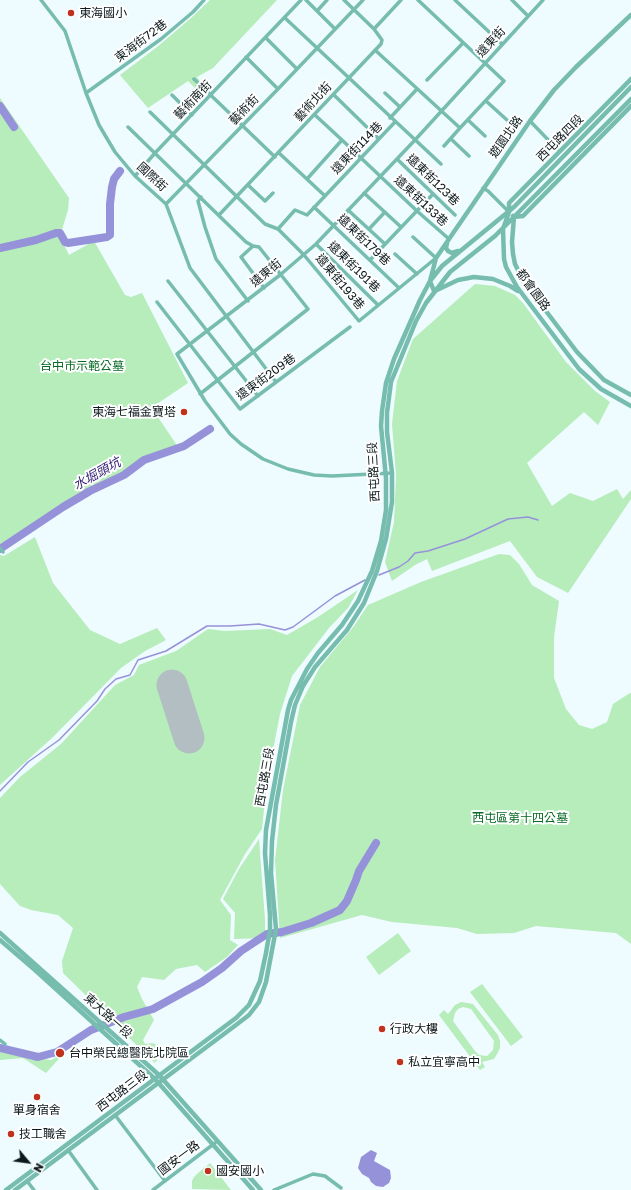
<!DOCTYPE html>
<meta charset="utf-8">
<style>
body{margin:0}
#map{position:relative;width:631px;height:1190px;overflow:hidden;background:#eefbff;font-family:"Golos Text",sans-serif}
canvas{display:block}
.north{position:absolute;left:8px;top:1142px;width:40px;height:40px;-webkit-text-stroke:3px #fff;paint-order:stroke;rotate:119deg;font-size:11px;font-weight:700;line-height:16px;text-align:center;color:#0c181b}
.north::after{content:'';display:block;margin:auto;width:14px;height:18px;background:#0c181b;clip-path:polygon(50% 0,100% 100%,50% 72%,0 100%)}
</style>
<div id="map">
<canvas width="631" height="1190"></canvas>
<div class="north">N</div>
</div>
<script>
const ctx = document.querySelector('canvas').getContext('2d');
ctx.lineJoin = 'round';
function paint(path, color) { ctx.fillStyle = color; ctx.fill(path, 'evenodd'); }
const shape = rows => new Path2D(rows.map(r => 'M' + r).join(''));
function strokePath(path, color, width, dash) { ctx.strokeStyle = color; ctx.lineWidth = width; ctx.lineCap = dash ? 'butt' : 'round'; ctx.setLineDash(dash || []); ctx.stroke(path); }
function write(font, color, halo, rows, align = 'center') {
  ctx.font = font + ' "Golos Text","Noto Sans TC",sans-serif'; ctx.lineWidth = 4; ctx.setLineDash([]); ctx.textBaseline = 'middle'; ctx.strokeStyle = halo; ctx.fillStyle = color; for (const [text, x, y, turn = 0] of rows) {
    ctx.save(); ctx.translate(x, y); ctx.rotate((+turn || 0) * Math.PI / 180); ctx.textAlign = isNaN(turn) ? turn : align; if (halo) ctx.strokeText(text, 0, 0); ctx.fillText(text, 0, 0); ctx.restore();
  }
}
const green = shape([
 [210,0,277,0,213,68,197,77,204,87,198,91,188,81,148,108,120,75,157,47,191,18],
 [0,98,69,198,68,210,60,236,69,255,94,241,125,295,131,297,142,293,188,383,154,406,158,412,156,414,178,447,143,459,123,474,89,489,62,506,0,548],
 [475,284,495,286,515,295,523,303,566,362,595,391,610,402,598,425,584,412,527,463,552,506,570,493,593,501,617,489,623,499,631,490,631,499,568,593,537,577,510,541,432,571,427,559,415,565,392,581,385,562,394,522,396,475,392,424,397,381,413,339],
 [35,537,53,583,90,630,120,644,157,628,166,640,145,651,121,668,53,737,0,785,0,555,4,556],
 [499,554,510,555,519,564,532,585,559,601,554,637,554,678,566,709,579,725,592,729,607,722,613,704,630,693,631,693,631,944,616,933,536,926,514,933,477,934,457,928,392,922,362,915,280,938,275,860,283,790,300,705,320,667,354,626,368,605,421,582],
 [358,590,348,608,329,628,292,676,280,714,267,781,262,829,245,854,220,900,231,915,230,940,238,945,227,957,205,972,197,965,176,969,164,980,142,977,137,987,142,999,154,1020,143,1040,145,1044,153,1043,158,1046,158,1058,155,1063,63,973,62,961,73,928,58,915,31,910,20,906,0,884,0,798,20,777,61,744,115,685,134,675,139,665,176,651,208,629,225,631,270,629,287,635,318,617],
 [259,839,265,920,265,938,234,939,235,913,223,899,239,869],
 [398,933,411,951,379,975,366,957],
 [482,984,523,1037,511,1046,470,992],
 [461,1002,473,1004,498,1035,500,1041,500,1048,497,1054,494,1059,482,1062,485,1067,480,1070,439,1015,444,1010,448,1014,455,1005],
 [463,1007,471,1009,494,1041,493,1050,487,1056,479,1055,475,1051,453,1021,455,1013,458,1009],
 [0,1044,11,1052,32,1060,44,1059,51,1060,65,1052,46,1073,23,1058,0,1060],
 [210,1163,231,1190,192,1189,192,1181,194,1177,198,1173]
]);
const water = shape([
 [371,1150,377,1153,374,1161,390,1170,391,1178,389,1183,383,1187,376,1186,371,1182,369,1178,362,1174,358,1168,361,1157]
]);
const stream = shape([
 [379,575,399,567,408,561,415,553,428,551,465,539,508,519,528,517,538,520],
 [0,791,28,762,59,740,97,701,105,689,116,679,130,675,138,660,166,651,207,626,230,626,259,624,285,630,293,627,335,596,365,580]
]);
const river = shape([
 [0,106,14,127],
 [0,248,36,240,56,233,60,233,65,242,68,243,107,237,110,235,110,204,112,187,114,179,120,171],
 [0,549,63,507,90,491,124,475,144,460,184,446,210,429],
 [0,1048,38,1057,57,1052,91,1030,124,1017,153,1009,202,982,222,968,241,951,267,934,282,932,311,923,340,910,347,901,356,880,359,871,376,843]
]);
const runway = shape([
 [172,685,189,738]
]);
const minor = shape([
 [41,0,65,31,86,93,99,125,115,152,135,176,166,204,190,268,276,382],
 [306,0,335,29],
 [455,0,502,44],
 [512,0,528,16],
 [317,11,327,0],
 [285,18,441,164],
 [374,29,401,0],
 [266,38,297,69],
 [375,50,460,128,504,81,418,0],
 [246,57,278,89],
 [194,79,275,157],
 [427,80,463,43],
 [86,93,161,39,193,12,204,0],
 [385,93,400,107],
 [172,95,192,115],
 [334,95,379,139],
 [486,101,507,120],
 [150,112,265,224,278,229,304,255,359,321,436,258,413,237],
 [315,115,342,140],
 [390,118,417,89],
 [468,120,485,136],
 [530,121,557,149],
 [128,127,246,242,253,246,259,247,308,309,200,394],
 [451,139,469,156],
 [444,146,460,128],
 [279,153,325,196],
 [397,159,455,215],
 [135,176,155,153,301,0],
 [307,179,342,140,417,211,449,239],
 [248,185,265,201,273,193],
 [483,188,488,191,509,212],
 [364,193,401,227],
 [201,197,198,201,205,227,216,259,248,301],
 [166,204,278,89,363,0],
 [314,207,399,288],
 [348,210,385,244],
 [219,215,381,44,382,40,374,29,344,0],
 [278,229,295,210,307,215,395,122],
 [369,229,385,212],
 [316,244,378,305],
 [253,246,241,257,264,288],
 [395,254,417,274],
 [370,260,433,194],
 [168,281,258,396],
 [157,302,240,409,350,327],
 [392,473,332,476,314,475,288,469,263,459,241,444,230,434,205,401,177,354,280,275,316,244,415,140,543,0],
 [0,548,3,552],
 [0,1040,5,1044],
 [115,1115,165,1181],
 [68,1150,97,1190],
 [27,1181,34,1190],
 [153,1190,215,1143],
 [274,1190,313,1174,325,1176,341,1188]
]);
const tertiary = shape([
 [631,79,509,203,509,212,503,229,504,259,506,267,517,287,579,369,601,389,631,406],
 [513,216,514,217,512,242,513,254,515,264,524,282,577,352,604,380,631,395],
 [514,217,523,216,631,106],
 [447,243,446,248,448,251,452,253,458,251],
 [437,290,458,280,474,277,493,279,510,286,518,291],
 [434,291,430,281,436,258,530,121,554,90,576,67,631,15],
 [0,933,159,1075,261,1190],
 [0,940,35,970,155,1079,253,1190],
 [6,1190,236,1018,249,1005,260,981,266,953,270,930,270,915,265,853,266,830,288,710,291,700,307,669,318,653,342,625,358,601,372,571,381,541,386,510,386,478,381,426,382,411,386,383,394,359,420,300,430,281,442,266,514,207,631,87],
 [15,1190,236,1025,249,1015,259,1002,266,982,276,929,271,873,272,841,276,805,291,722,295,705,303,686,315,667,347,630,364,603,377,571,386,539,392,502,392,473,387,432,387,413,391,382,398,365,416,321,426,303,450,272,495,236,631,99]
]);
const markers = [
 [71,13,4,"#be321e"],
 [184,412,4,"#be321e"],
 [382,1029,4,"#be321e"],
 [60,1053,5,"#be321e"],
 [400,1062,4,"#be321e"],
 [37,1097,4,"#be321e"],
 [11,1134,4,"#be321e"],
 [208,1171,4,"#be321e"]
];
const poiNames = [
 ["東海國小",79,13],
 ["東海七福金寶塔",176,412,"right"],
 ["行政大樓",390,1029],
 ["台中榮民總醫院北院區",69,1053],
 ["私立宜寧高中",408,1062],
 ["單身宿舍",37,1110,"center"],
 ["技工職舍",19,1134],
 ["國安國小",216,1171]
];
const streetNames = [
 ["東海街72巷",141,41,-37],
 ["遠東街",491,42,-47],
 ["藝術南街",193,100,-46],
 ["藝術北街",313,102,-47],
 ["藝術街",244,110,-46],
 ["遊園北路",506,137,-55],
 ["西屯路四段",560,138,-45],
 ["遠東街114巷",357,148,-46],
 ["國際街",152,177,43],
 ["遠東街123巷",433,180,44],
 ["遠東街133巷",421,201,43],
 ["遠東街179巷",364,240,44],
 ["遠東街191巷",354,267,44],
 ["遠東街",266,273,-39],
 ["遠東街193巷",340,282,50],
 ["都會園路",533,290,54],
 ["遠東街209巷",266,377,-36],
 ["西屯路三段",374,472,-93],
 ["西屯路三段",265,777,-80],
 ["東大路一段",108,1016,42],
 ["西屯路三段",122,1091,-37],
 ["國安一路",179,1158,-37]
];
const parkNames = [
 ["台中市示範公墓",82,366],
 ["西屯區第十四公墓",520,818]
];
const waterNames = [
 ["水堀頭坑",97,474,-29]
];
paint(green, '#b7ecbb');
paint(water, '#9692d9');
strokePath(stream, '#9692d9', 1.5);
strokePath(river, '#9692d9', 8);
strokePath(runway, '#b2bec2', 31);
strokePath(minor, '#76bcaf', 3.5);
strokePath(tertiary, '#76bcaf', 4.5);
for (const [x, y, r, color] of markers) { const dot = new Path2D(); dot.arc(x, y, r, 0, 2 * Math.PI); ctx.fillStyle = color; ctx.fill(dot); strokePath(dot, '#fff', 1.5); }
write('12px', '#0c181b', '#fff', poiNames, 'left');
write('12px', '#0c181b', '#fff', streetNames);
write('12px', '#076923', '#fff', parkNames);
write('italic 13px', '#352476', '#fff', waterNames);
</script>
